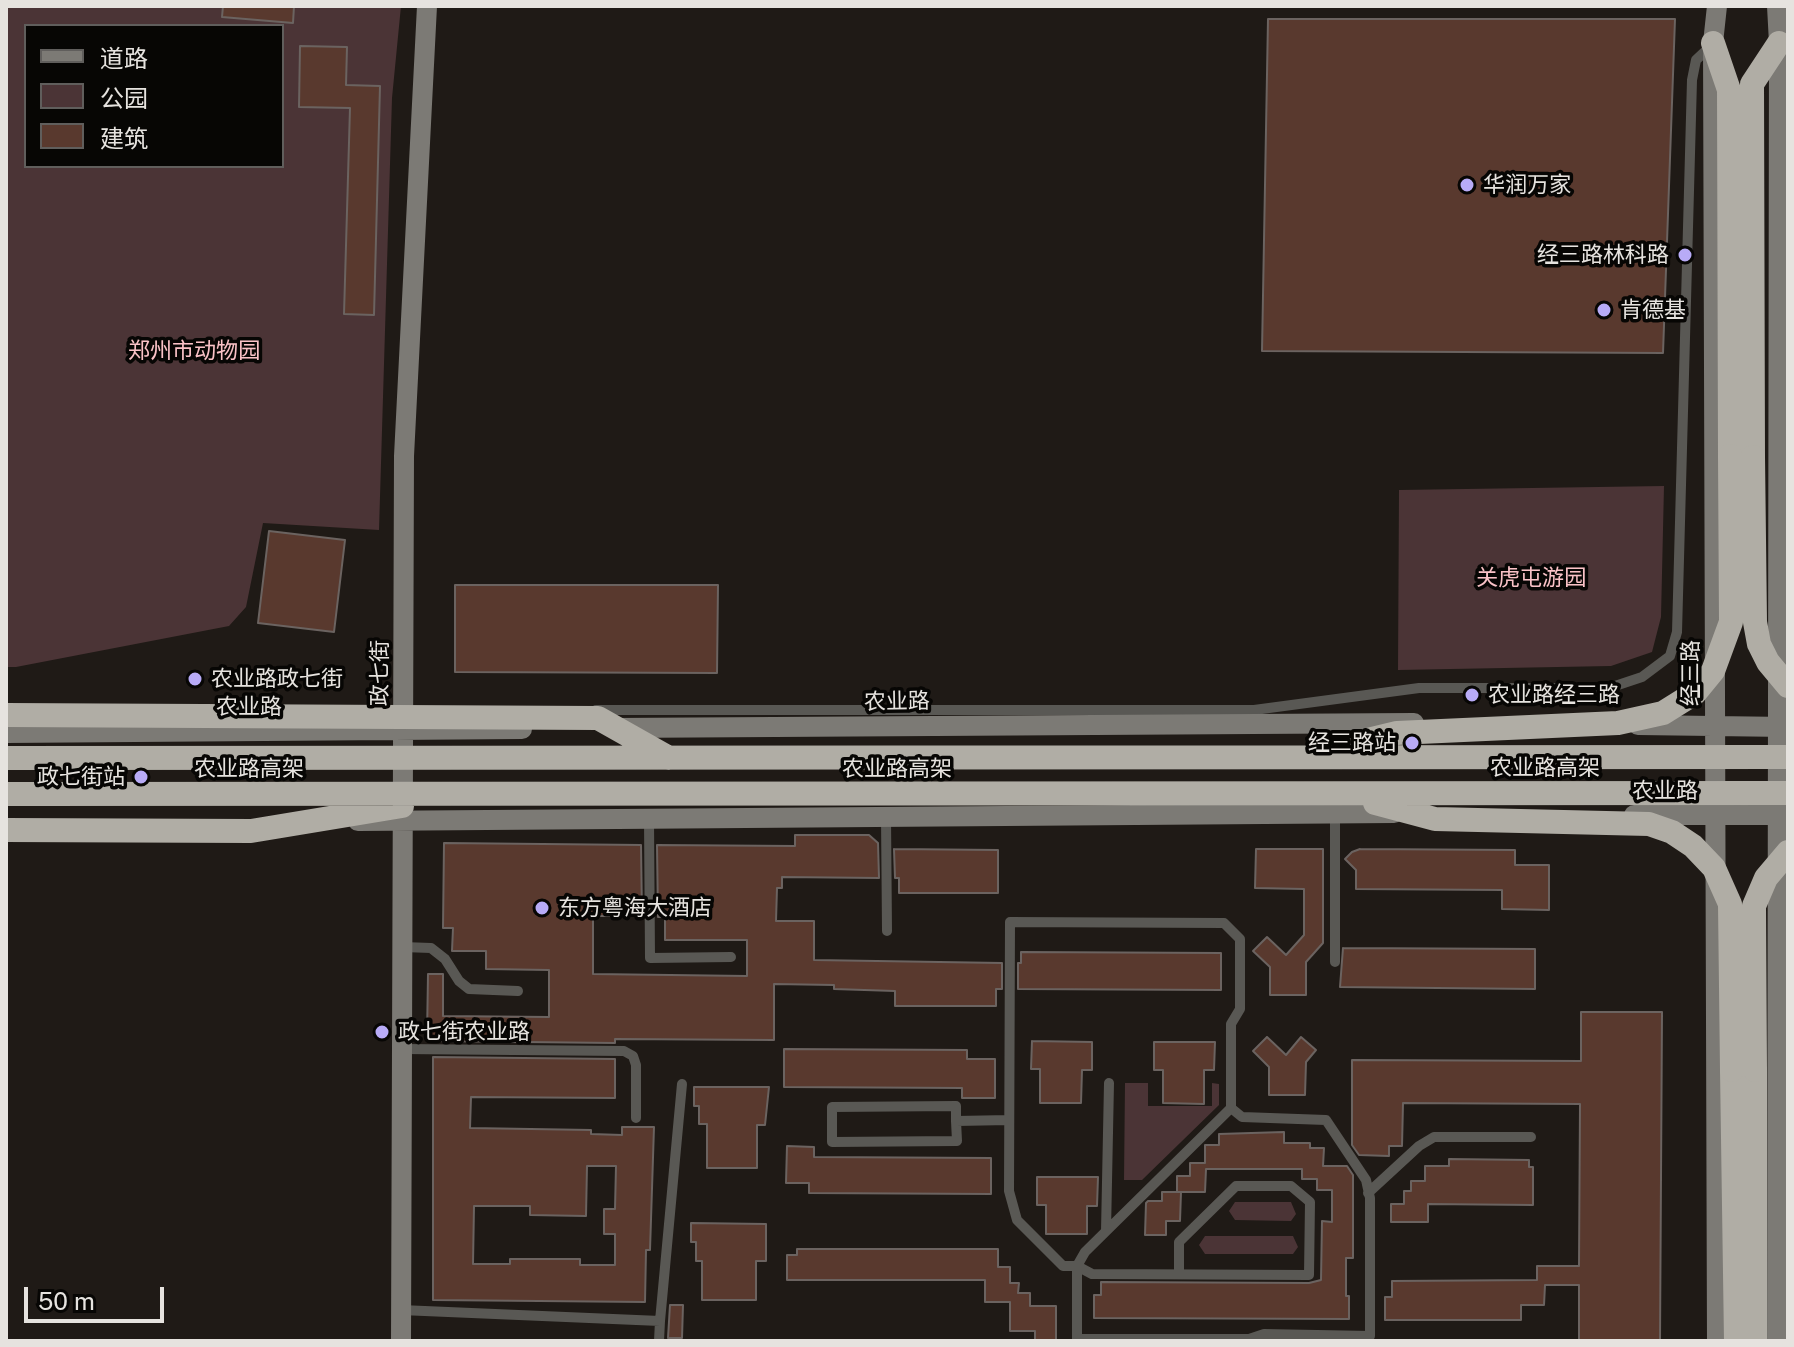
<!DOCTYPE html>
<meta charset="utf-8">
<style>
body{margin:0}
#map{position:relative;width:1794px;height:1347px;overflow:hidden;background:#1f1a16;font-family:"Public Sans","Noto Sans SC",sans-serif}
canvas{display:block}
.frame{position:absolute;inset:0;border:8px solid #e6e3df;pointer-events:none}
.legend{position:absolute;left:24px;top:24px;width:260px;height:144px;box-sizing:border-box;background:#070604;border:2px solid #605e5c;margin:0;padding:10px 14px;list-style:none;font-size:24px;color:#e6e3df}
.legend li{display:flex;align-items:center;gap:16px;height:40px}
.legend b{width:40px;border:2px solid #605e5c}
.scale{position:absolute;left:24px;top:1287px;width:140px;height:36px;box-sizing:border-box;border:4px solid #e6e3df;border-top:0;padding-left:10px;font-size:24px;line-height:28px;white-space:nowrap;color:#e6e3df;-webkit-text-stroke:6px #070604;paint-order:stroke}
</style>
<div id="map">
<canvas width="1794" height="1347"></canvas>
<div class="frame"></div>
<ul class="legend">
<li><b style="height:10px;background:#7c7a75"></b>道路</li>
<li><b style="height:22px;background:#4b3436"></b>公园</li>
<li><b style="height:22px;background:#59392e"></b>建筑</li>
</ul>
<div class="scale">50 m</div>
</div>
<script>
const ctx = document.querySelector('canvas').getContext('2d');
ctx.lineJoin = 'round';
function paint(path, color) { ctx.fillStyle = color; ctx.fill(path, 'evenodd'); }
const shape = rows => new Path2D(rows.map(r => 'M' + r).join(''));
function strokePath(path, color, width, dash) { ctx.strokeStyle = color; ctx.lineWidth = width; ctx.lineCap = dash ? 'butt' : 'round'; ctx.setLineDash(dash || []); ctx.stroke(path); }
function write(font, color, halo, rows, align = 'center') {
  ctx.font = font + ' "Public Sans","Noto Sans SC",sans-serif'; ctx.lineWidth = 7; ctx.setLineDash([]); ctx.textBaseline = 'middle'; ctx.strokeStyle = halo; ctx.fillStyle = color; for (const [text, x, y, turn = 0] of rows) {
    ctx.save(); ctx.translate(x, y); ctx.rotate((+turn || 0) * Math.PI / 180); ctx.textAlign = isNaN(turn) ? turn : align; if (halo) ctx.strokeText(text, 0, 0); ctx.fillText(text, 0, 0); ctx.restore();
  }
}
const green = shape([
 [6,6,401,6,392,98,379,530,263,523,246,607,229,626,16,667,6,667],
 [26,26,282,26,282,166,26,166],
 [1664,486,1661,617,1652,652,1611,666,1398,670,1399,490],
 [1125,1083,1148,1083,1148,1106,1212,1106,1212,1083,1219,1084,1219,1105,1142,1180,1124,1180],
 [1235,1202,1291,1202,1296,1214,1291,1221,1235,1220,1229,1211],
 [1205,1236,1293,1236,1298,1247,1293,1254,1205,1254,1199,1245]
]);
const building = shape([
 [223,6,294,6,293,23,222,17,223,6],
 [1268,19,1675,19,1663,353,1262,351,1268,19],
 [300,46,347,47,346,85,380,86,374,315,344,314,350,108,299,107,300,46],
 [269,531,345,540,334,632,258,623,269,531],
 [455,585,718,585,717,673,455,672,455,585],
 [795,835,869,835,878,843,879,878,782,877,782,888,777,888,776,921,814,921,814,960,1002,963,1002,989,996,989,996,1006,895,1006,895,991,834,989,834,985,774,984,774,1040,615,1039,615,1043,434,1041,434,1037,427,1037,428,974,443,974,443,1016,549,1017,549,970,486,969,486,951,452,951,453,928,443,928,444,843,641,845,642,916,593,916,593,974,747,976,747,940,665,940,665,917,658,917,657,845,795,846,795,835],
 [894,849,998,850,998,893,899,893,899,878,895,878,894,849],
 [1256,849,1323,849,1323,943,1306,962,1306,995,1270,995,1270,967,1253,951,1267,937,1286,955,1304,935,1304,889,1255,888,1256,849],
 [1360,849,1515,850,1515,865,1549,865,1549,910,1502,909,1502,890,1356,889,1356,870,1345,859,1352,852,1360,849],
 [1343,948,1535,949,1535,989,1340,987,1343,948],
 [1021,952,1221,953,1221,990,1018,989,1018,963,1021,963,1021,952],
 [1581,1012,1662,1012,1660,1341,1579,1341,1579,1285,1545,1285,1544,1305,1521,1305,1521,1320,1385,1320,1385,1297,1392,1297,1392,1281,1537,1280,1537,1266,1579,1266,1580,1104,1403,1103,1402,1146,1389,1146,1389,1156,1359,1155,1352,1145,1352,1060,1581,1061,1581,1012],
 [1267,1037,1286,1055,1301,1037,1316,1050,1306,1062,1305,1095,1269,1095,1269,1067,1253,1051,1267,1037],
 [1032,1041,1092,1042,1092,1070,1082,1070,1081,1103,1040,1103,1040,1069,1031,1069,1032,1041],
 [1154,1042,1215,1042,1214,1070,1204,1070,1204,1104,1163,1103,1163,1070,1154,1070,1154,1042],
 [784,1049,967,1050,967,1059,995,1059,995,1098,962,1098,962,1088,784,1087,784,1049],
 [433,1057,615,1059,615,1098,471,1097,470,1128,591,1130,591,1134,622,1135,622,1127,654,1127,650,1250,646,1250,645,1302,433,1300,433,1057],
 [587,1166,616,1166,615,1209,604,1209,604,1234,615,1234,615,1265,580,1265,580,1259,510,1259,510,1264,473,1264,474,1206,530,1206,530,1215,586,1216,587,1166],
 [694,1087,769,1087,765,1125,757,1125,757,1168,707,1168,707,1124,699,1124,699,1106,694,1106,694,1087],
 [1284,1132,1284,1143,1310,1143,1310,1148,1324,1148,1323,1166,1347,1166,1353,1175,1353,1258,1346,1258,1346,1296,1349,1296,1349,1319,1094,1318,1094,1295,1101,1295,1101,1282,1309,1283,1321,1280,1322,1221,1332,1222,1332,1190,1317,1190,1317,1179,1302,1179,1302,1169,1206,1169,1205,1192,1177,1192,1177,1176,1190,1176,1190,1163,1205,1163,1205,1145,1219,1145,1219,1134,1284,1132],
 [787,1146,814,1147,814,1157,991,1158,991,1194,809,1193,809,1183,786,1183,787,1146],
 [1449,1159,1529,1160,1529,1167,1533,1167,1533,1205,1428,1204,1428,1222,1391,1222,1391,1204,1404,1204,1404,1191,1411,1191,1411,1181,1425,1181,1425,1166,1449,1166,1449,1159],
 [1037,1177,1098,1177,1097,1206,1087,1206,1087,1234,1046,1234,1046,1205,1037,1205,1037,1177],
 [1162,1192,1181,1192,1180,1221,1166,1221,1166,1235,1145,1235,1146,1203,1148,1201,1162,1201,1162,1192],
 [691,1223,766,1224,766,1261,756,1261,756,1300,702,1300,702,1261,696,1261,696,1242,691,1242,691,1223],
 [797,1249,998,1249,998,1267,1010,1267,1010,1283,1019,1283,1018,1293,1030,1293,1030,1306,1056,1306,1056,1341,1035,1341,1035,1331,1010,1331,1010,1302,985,1302,985,1280,787,1280,787,1255,797,1255,797,1249],
 [670,1305,683,1305,682,1338,668,1338,670,1305]
]);
const lane = shape([
 [596,710,1254,710,1419,688,1609,688,1642,677,1670,656,1677,632,1692,80,1696,60,1712,45],
 [1335,813,1335,962],
 [886,817,887,931],
 [649,819,650,958,731,957],
 [403,947,431,948,445,959,459,981,469,989,518,991],
 [402,1049,624,1051,633,1056,636,1065,636,1118],
 [956,1121,957,1141,832,1142,832,1107,956,1106,956,1121,1009,1120],
 [1368,1193,1419,1146,1434,1137,1531,1137],
 [1106,1231,1109,1083],
 [401,1310,660,1321,659,1341],
 [660,1321,682,1084],
 [1077,1339,1077,1266,1063,1266,1017,1220,1009,1191,1010,922,1224,923,1240,939,1240,1009,1231,1024,1231,1108,1085,1252,1077,1266,1092,1274,1309,1275,1310,1202,1291,1186,1236,1186,1179,1242,1179,1274],
 [1077,1341,1077,1339,1249,1339,1264,1334,1370,1336,1370,1198,1366,1180,1326,1120,1242,1117,1231,1108]
]);
const secondary = shape([
 [1717,6,1713,43,1717,1341],
 [1638,725,1788,727],
 [614,728,1414,723],
 [6,733,522,729],
 [1634,815,1788,815],
 [358,821,1394,813],
 [401,1341,404,456,427,6],
 [1777,1341,1779,43,1777,6]
]);
const highway = shape([
 [1713,43,1729,90,1730,456],
 [1753,457,1752,84,1779,43],
 [1732,1070,1736,1341],
 [1755,1070,1755,1341]
]);
const highwayBridge = shape([
 [1753,457,1755,622,1759,644,1768,662,1788,686],
 [6,715,598,718,669,758],
 [1335,754,1368,740,1397,733,1618,723,1663,713,1695,693,1713,671,1731,622,1730,456],
 [6,758,1788,757],
 [6,794,1788,793],
 [1375,803,1435,819,1649,824,1672,832,1693,846,1714,868,1730,904,1732,1070],
 [6,830,251,831,402,806],
 [1755,1070,1754,906,1766,878,1788,852]
]);
const markers = [
 [1467,185,8,"#b8abf7"],
 [1685,255,8,"#b8abf7"],
 [1604,310,8,"#b8abf7"],
 [195,679,8,"#b8abf7"],
 [1472,695,8,"#b8abf7"],
 [1412,743,8,"#b8abf7"],
 [141,777,8,"#b8abf7"],
 [542,908,8,"#b8abf7"],
 [382,1032,8,"#b8abf7"]
];
const poiNames = [
 ["华润万家",1483,185],
 ["经三路林科路",1669,255,"right"],
 ["肯德基",1620,310],
 ["农业路政七街",211,679],
 ["农业路经三路",1488,695],
 ["经三路站",1396,743,"right"],
 ["政七街站",125,777,"right"],
 ["东方粤海大酒店",558,908],
 ["政七街农业路",398,1032]
];
const parkNames = [
 ["郑州市动物园",194,351],
 ["关虎屯游园",1531,578]
];
const streetNames = [
 ["政七街",380,673,-90],
 ["经三路",1691,673,-90],
 ["农业路",897,702,-1],
 ["农业路",249,707],
 ["农业路高架",1545,768],
 ["农业路高架",249,769],
 ["农业路高架",897,769],
 ["农业路",1665,791]
];
paint(green, '#4b3436');
paint(building, '#59392e');
strokePath(building, '#6b6360', 2);
strokePath(lane, '#595854', 10);
strokePath(secondary, '#7c7a75', 20);
strokePath(highway, '#b0ada5', 24);
strokePath(highwayBridge, '#b0ada5', 24);
for (const [x, y, r, color] of markers) { const dot = new Path2D(); dot.arc(x, y, r, 0, 2 * Math.PI); ctx.fillStyle = color; ctx.fill(dot); strokePath(dot, '#070604', 3); }
write('22px', '#e6e3df', '#070604', poiNames, 'left');
write('22px', '#fac2c7', '#070604', parkNames);
write('22px', '#e6e3df', '#070604', streetNames);
</script>
